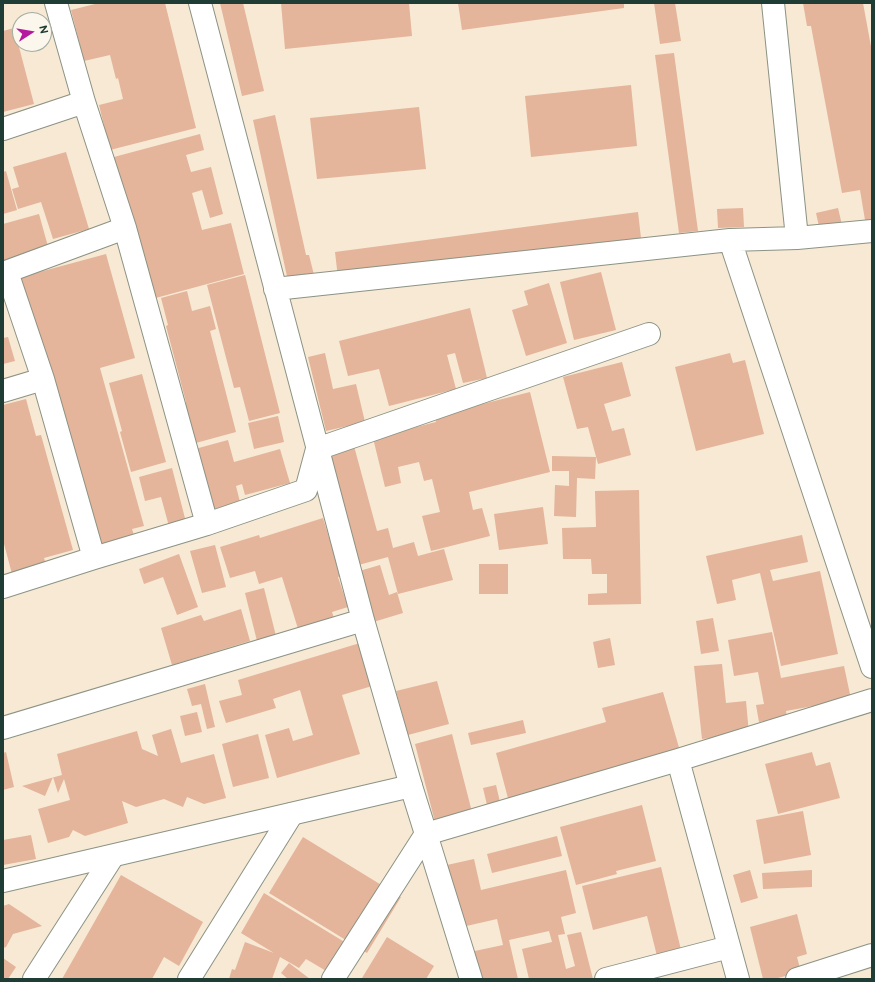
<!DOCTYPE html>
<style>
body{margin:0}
#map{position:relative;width:875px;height:982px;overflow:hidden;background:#f7e9d4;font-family:"Balsamiq Sans",sans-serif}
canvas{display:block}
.frame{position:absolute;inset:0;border:4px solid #1f3d34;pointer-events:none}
.north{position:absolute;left:12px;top:12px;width:40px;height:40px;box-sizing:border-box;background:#fbf7ec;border:1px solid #a3ada2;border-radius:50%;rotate:78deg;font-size:11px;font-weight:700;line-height:16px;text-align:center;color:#1f3d34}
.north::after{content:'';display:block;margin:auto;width:14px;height:18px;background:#b5179e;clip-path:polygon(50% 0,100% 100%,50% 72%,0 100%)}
</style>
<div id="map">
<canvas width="875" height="982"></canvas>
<div class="frame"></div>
<div class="north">N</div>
</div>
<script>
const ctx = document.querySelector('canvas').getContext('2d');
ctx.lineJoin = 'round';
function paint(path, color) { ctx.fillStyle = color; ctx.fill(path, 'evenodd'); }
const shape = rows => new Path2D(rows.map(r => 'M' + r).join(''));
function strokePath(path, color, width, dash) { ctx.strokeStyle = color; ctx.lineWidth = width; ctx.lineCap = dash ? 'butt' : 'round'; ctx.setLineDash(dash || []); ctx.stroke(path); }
const building = shape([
 [99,3,165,3,196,128,110,150,99,105,123,99,118,78,116,79,110,55,84,61,71,10],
 [220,3,243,3,264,91,242,96],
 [281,3,409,3,412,36,285,49],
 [458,3,624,3,624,8,462,30],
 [654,3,675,3,681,41,660,44],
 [803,3,863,3,872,52,872,225,866,226,860,190,842,193,811,26,807,26],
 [14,28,34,104,3,112,3,31],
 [674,53,698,231,679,233,655,55],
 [631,85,637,146,531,157,525,96],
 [419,107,426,169,317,179,310,118],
 [275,115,306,255,309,255,314,275,288,281,253,120],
 [200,134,204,150,186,155,191,172,211,167,223,214,210,218,202,190,192,193,202,230,231,223,244,274,152,299,114,157],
 [66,152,89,229,53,239,41,202,18,209,12,189,19,187,13,167],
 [6,171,17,210,3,214,3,172],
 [743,208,744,227,718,228,717,209],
 [838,208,842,225,820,231,816,213],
 [638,212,641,238,338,278,335,252],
 [39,214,49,250,3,263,3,224],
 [106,254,135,358,100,368,144,526,132,529,135,538,98,549,21,277],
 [601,272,616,330,574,340,560,282],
 [245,275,280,413,249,421,240,387,234,388,207,285],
 [549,283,567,343,526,356,512,310,528,305,524,291],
 [187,291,192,311,210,306,216,329,210,331,236,432,192,444,181,403,186,402,166,326,168,325,161,298],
 [470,308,487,378,463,383,455,353,447,355,456,389,389,406,379,369,348,376,339,341],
 [8,337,15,361,3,364,3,338],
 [325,353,333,389,356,384,365,422,326,431,308,357],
 [730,353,733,363,745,360,764,434,696,451,675,367],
 [622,362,631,396,604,404,612,431,624,428,631,455,598,464,588,427,577,429,563,377],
 [142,374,166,462,131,472,120,432,122,431,109,383],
 [530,392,550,472,469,492,473,510,482,508,490,536,431,551,422,516,440,512,432,479,424,481,419,462,398,467,401,483,385,487,373,438,436,422,435,416],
 [26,399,36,436,41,435,73,550,44,558,46,564,12,574,3,540,3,405],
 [278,416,284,442,254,449,248,423],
 [228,440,234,462,280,449,290,483,245,495,242,484,236,486,240,502,211,510,195,449],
 [354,446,377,531,388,528,393,548,414,542,418,556,444,549,453,580,398,594,388,557,351,567,322,455],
 [552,456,596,457,595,479,577,478,576,517,554,516,555,485,569,486,569,471,552,471],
 [172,468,187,526,170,530,161,497,145,501,139,477],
 [639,490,641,604,588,605,588,594,607,593,607,574,592,574,591,559,563,559,562,528,596,527,595,491],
 [543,507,548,544,499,550,494,514],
 [323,518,341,576,338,577,348,607,332,612,335,621,299,632,282,577,259,584,255,571,230,578,220,547,259,535,260,538],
 [802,535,808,562,770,570,773,581,820,571,838,654,781,666,760,573,732,580,736,600,717,604,706,556],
 [215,545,226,587,202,593,190,551],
 [179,554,198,607,177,615,163,577,144,584,139,569],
 [479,564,508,564,508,594,479,594],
 [380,565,389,595,397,592,403,613,370,623,356,572],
 [264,588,276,636,257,641,245,593],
 [241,609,250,641,172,665,161,628,201,615,204,621],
 [713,618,719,651,701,654,696,621],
 [772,632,781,678,844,666,851,699,786,711,787,717,759,722,756,705,764,704,758,672,734,676,728,640],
 [610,638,615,665,598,668,593,642],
 [360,643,372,686,342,695,360,754,277,778,265,735,289,728,293,741,313,735,300,690,273,699,276,708,226,723,219,701,242,695,238,680],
 [722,664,726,703,746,701,749,734,702,739,694,666],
 [437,681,449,724,408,735,396,691],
 [205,684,215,727,207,729,201,704,192,706,187,689],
 [663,692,682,758,509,802,496,753,606,722,602,708],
 [197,712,202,732,185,736,180,716],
 [523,720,526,733,471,745,468,733],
 [171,729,181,763,214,754,226,798,204,804,187,797,183,807,164,799,136,807,122,801,128,823,85,836,73,830,69,837,48,843,38,809,70,800,64,779,58,793,53,777,45,796,22,786,62,775,57,754,137,731,142,749,158,756,152,735],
 [258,734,269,778,233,787,222,744],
 [452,734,472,812,435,822,415,744],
 [6,752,14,787,3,790,3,753],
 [812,752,816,766,830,762,840,798,778,814,765,764],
 [496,785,500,802,487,805,483,788],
 [642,805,656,861,616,871,617,874,576,885,560,827],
 [803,811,811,855,764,864,756,820],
 [31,835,36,859,3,865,3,840],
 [557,836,562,856,492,873,487,854],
 [303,837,401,897,367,953,269,893],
 [474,859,481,890,566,870,576,913,561,917,565,934,558,935,566,969,575,966,567,935,581,932,593,979,529,979,522,949,552,942,549,931,509,940,518,979,476,979,470,952,503,945,497,919,462,927,447,865],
 [661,867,682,954,658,960,647,916,593,930,582,886],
 [750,870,758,898,741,903,733,875],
 [812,870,812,887,763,889,762,873],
 [121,875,203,922,179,966,164,957,152,979,62,979],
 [264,893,356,949,338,978,306,959,299,968,280,957,272,979,229,979,232,969,235,970,245,942,274,953,241,933],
 [9,904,42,926,13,934,6,947,3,948,3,906],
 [797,914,807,954,797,957,801,972,774,979,763,979,750,927],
 [387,937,434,966,426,979,364,979,362,978],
 [3,958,16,967,8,979,3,979],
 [289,963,310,979,288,979,281,973]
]);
const minor = shape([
 [200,3,363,620,411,786,426,834,678,760,872,700],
 [773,3,797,238],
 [3,129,84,102],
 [730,240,872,667],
 [7,272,43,379,94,558],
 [3,273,125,228],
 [275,289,730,240,797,238,872,231],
 [3,391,43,379],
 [207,524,306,490,317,449,649,334],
 [3,587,94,558,207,524,125,228,84,102,56,3],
 [3,728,363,620],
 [678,760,738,979],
 [34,979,113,856],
 [189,979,292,814],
 [333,979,426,834,471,979],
 [606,979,729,947],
 [797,979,872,955]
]);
const tertiary = shape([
 [3,881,411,786]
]);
paint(building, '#e4b49b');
strokePath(minor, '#8b9384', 24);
strokePath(tertiary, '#8b9384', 24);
strokePath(minor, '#fff', 22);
strokePath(tertiary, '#fff', 22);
</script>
